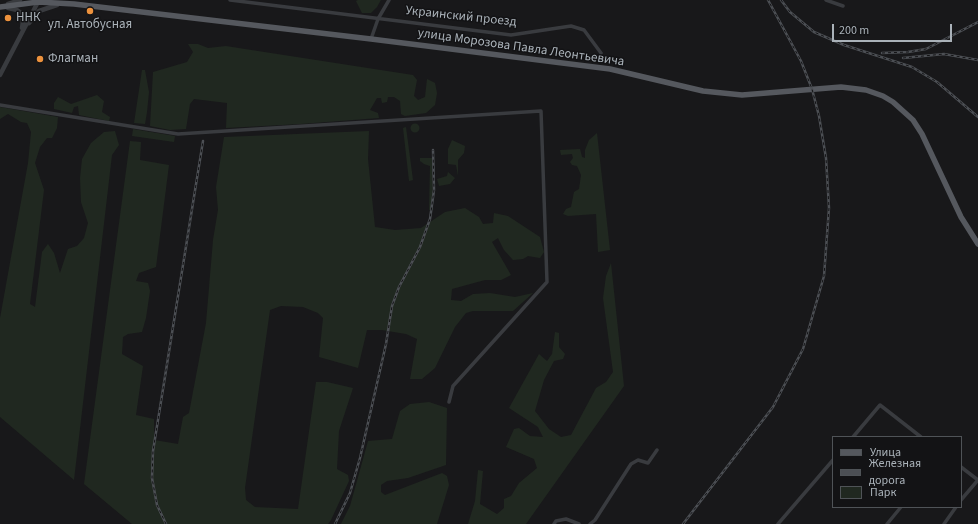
<!DOCTYPE html>
<meta charset="utf-8">
<style>
body{margin:0}
#map{position:relative;width:978px;height:524px;overflow:hidden;background:#18181a;font-family:"Source Sans 3",sans-serif}
canvas{display:block}
.legend{position:absolute;left:832px;top:436px;width:130px;height:72px;box-sizing:border-box;background:#131315;border:1px solid #4f5357;margin:0;padding:5px 7px;list-style:none;font-size:12px;color:#aab2b9}
.legend li{display:flex;align-items:center;gap:8px;height:20px}
.legend b{width:20px;border:1px solid #4f5357}
.scale{position:absolute;left:832px;top:24px;width:120px;height:18px;box-sizing:border-box;border:2px solid #aab2b9;border-top:0;padding-left:5px;font-size:12px;line-height:14px;white-space:nowrap;color:#aab2b9;-webkit-text-stroke:3px #131315;paint-order:stroke}
</style>
<div id="map">
<canvas width="978" height="524"></canvas>
<ul class="legend">
<li><b style="height:5px;background:#55585e"></b>Улица</li>
<li><b style="height:5px;background:#4c4f54"></b>Железная дорога</li>
<li><b style="height:11px;background:#202820"></b>Парк</li>
</ul>
<div class="scale">200 m</div>
</div>
<script>
const ctx = document.querySelector('canvas').getContext('2d');
ctx.lineJoin = 'round';
function paint(path, color) { ctx.fillStyle = color; ctx.fill(path, 'evenodd'); }
const shape = rows => new Path2D(rows.map(r => 'M' + r).join(''));
function strokePath(path, color, width, dash) { ctx.strokeStyle = color; ctx.lineWidth = width; ctx.lineCap = dash ? 'butt' : 'round'; ctx.setLineDash(dash || []); ctx.stroke(path); }
function write(font, color, halo, rows, align = 'center') {
  ctx.font = font + ' "Source Sans 3",sans-serif'; ctx.lineWidth = 3; ctx.setLineDash([]); ctx.textBaseline = 'middle'; ctx.strokeStyle = halo; ctx.fillStyle = color; for (const [text, x, y, turn = 0] of rows) {
    ctx.save(); ctx.translate(x, y); ctx.rotate((+turn || 0) * Math.PI / 180); ctx.textAlign = isNaN(turn) ? turn : align; if (halo) ctx.strokeText(text, 0, 0); ctx.fillText(text, 0, 0); ctx.restore();
  }
}
const green = shape([
 [358,0,381,0,377,7,371,13,362,13,356,1],
 [188,44,198,44,208,48,226,46,245,49,413,75,417,80,414,96,418,100,425,97,427,79,435,83,437,93,435,105,426,113,405,116,401,114,400,101,394,97,388,97,387,102,382,103,381,98,377,98,370,110,378,113,379,118,301,124,226,128,227,103,194,99,190,104,186,129,170,130,150,126,153,72,187,62,193,52],
 [142,70,145,70,149,92,147,112,145,124,134,123],
 [97,95,104,101,102,112,110,117,109,121,79,115,78,106,74,107,72,113,54,109,54,103,58,97,71,104],
 [0,107,58,117,57,128,52,138,47,138,40,147,35,163,44,190,30,304,35,307,42,252,48,244,54,253,60,273,68,249,77,246,84,238,88,223,81,202,80,178,82,159,91,143,104,132,115,131,119,145,112,155,74,480,0,417,0,318,28,163,31,132,27,123,21,122,8,114,0,119],
 '410.5 128a4.5 4.5 0 1 1 9 0a4.5 4.5 0 1 1-9 0Z',
 [406,127,413,180,409,181,403,128],
 [133,129,175,136,174,142,132,136],
 [369,131,368,159,375,227,395,230,421,228,445,212,465,208,479,217,483,224,493,223,494,213,508,216,540,237,544,252,540,258,528,256,523,259,513,260,504,250,498,238,492,242,511,275,501,280,485,280,452,289,451,300,461,301,473,294,490,293,515,297,533,293,513,311,473,311,466,313,455,327,435,368,422,379,410,379,417,339,406,334,382,330,367,330,358,368,319,357,323,318,318,313,303,307,281,306,270,310,245,488,246,500,255,507,298,509,316,382,327,382,353,388,339,431,337,469,348,475,349,481,331,520,328,524,132,524,84,484,130,141,141,142,140,160,169,165,156,267,139,273,136,281,148,283,150,291,146,318,142,332,128,334,123,337,122,354,143,366,136,415,154,419,154,440,178,444,183,417,189,413,206,323,213,240,218,210,216,187,224,137],
 [597,133,610,250,598,252,596,214,568,216,563,214,566,209,571,207,574,192,579,189,581,175,577,166,572,165,570,162,573,158,572,154,561,155,560,150,580,149,582,157,585,158,585,150,589,140],
 [452,140,465,146,464,153,458,160,458,176,456,165,448,164,448,149],
 [420,158,432,158,433,210,429,210,430,166,424,164,420,161],
 [448,172,455,178,450,184,439,186,437,179,447,176],
 [611,263,624,386,526,524,468,524,475,501,478,470,483,471,480,504,497,514,504,508,504,499,511,496,519,483,537,468,534,459,506,447,514,429,519,428,530,436,543,437,538,427,509,408,539,354,547,361,552,354,555,332,559,333,559,347,565,354,563,359,554,361,544,380,535,411,549,429,561,437,571,435,596,388,606,382,613,372,603,298,606,276],
 [429,402,447,408,446,465,408,478,387,481,381,485,381,492,385,495,442,473,447,476,449,485,437,524,341,524,350,506,368,441,392,439,400,411,410,404]
]);
const minor = shape([
 [230,0,511,35,571,26,584,30,601,53],
 [826,0,843,6],
 [371,39,378,19,389,0],
 [0,105,178,134,541,111,547,282,453,386,449,402],
 [853,437,880,405,921,437],
 [961,467,978,480],
 [961,500,978,480],
 [554,524,556,521,566,519,579,524],
 [590,524,595,520,631,464,638,460,648,463,657,450],
 [778,524,833,460],
 [887,524,901,507],
 [944,524,956,507]
]);
const tertiary = shape([
 [8,4,20,0],
 [8,8,17,10,21,13,23,21,22,28],
 [29,23,39,11,57,5],
 [0,75,39,0]
]);
const primary = shape([
 [0,7,38,2,74,4,371,39,610,69,703,91,742,95,841,87,866,90,883,96,893,102,913,120,922,134,961,217,978,244]
]);
const rail = shape([
 [781,0,790,12,814,32,844,45,912,67,937,82,978,117],
 [882,53,908,52,926,49,978,22],
 [903,58,944,54,978,60],
 [166,524,157,505,152,478,153,451,203,141],
 [335,524,350,493,360,458,386,344,392,306,399,287,420,247,430,219,434,190,433,150],
 [683,524,773,407,803,349,824,276,829,208,826,158,819,116,812,89,801,61,768,0]
]);
const markers = [
 [90,11,4,"#ed923d"],
 [8,18,4,"#ed923d"],
 [40,59,4,"#ed923d"]
];
const streetNames = [
 ["Украинский проезд",461,17,6],
 ["улица Морозова Павла Леонтьевича",521,48,8]
];
const poiNames = [
 ["ННК",16,18],
 ["ул. Автобусная",90,25,"center"],
 ["Флагман",48,59]
];
paint(green, '#202820');
strokePath(minor, '#393b3f', 3.5);
strokePath(tertiary, '#393b3f', 4.5);
strokePath(primary, '#55585e', 5.5);
strokePath(rail, '#4c4f54', 2.5);
strokePath(rail, '#131315', 1, [3]);
for (const [x, y, r, color] of markers) { const dot = new Path2D(); dot.arc(x, y, r, 0, 2 * Math.PI); ctx.fillStyle = color; ctx.fill(dot); strokePath(dot, '#131315', 1.5); }
write('13px', '#aab2b9', '#131315', streetNames);
write('13px', '#aab2b9', '#131315', poiNames, 'left');
</script>
